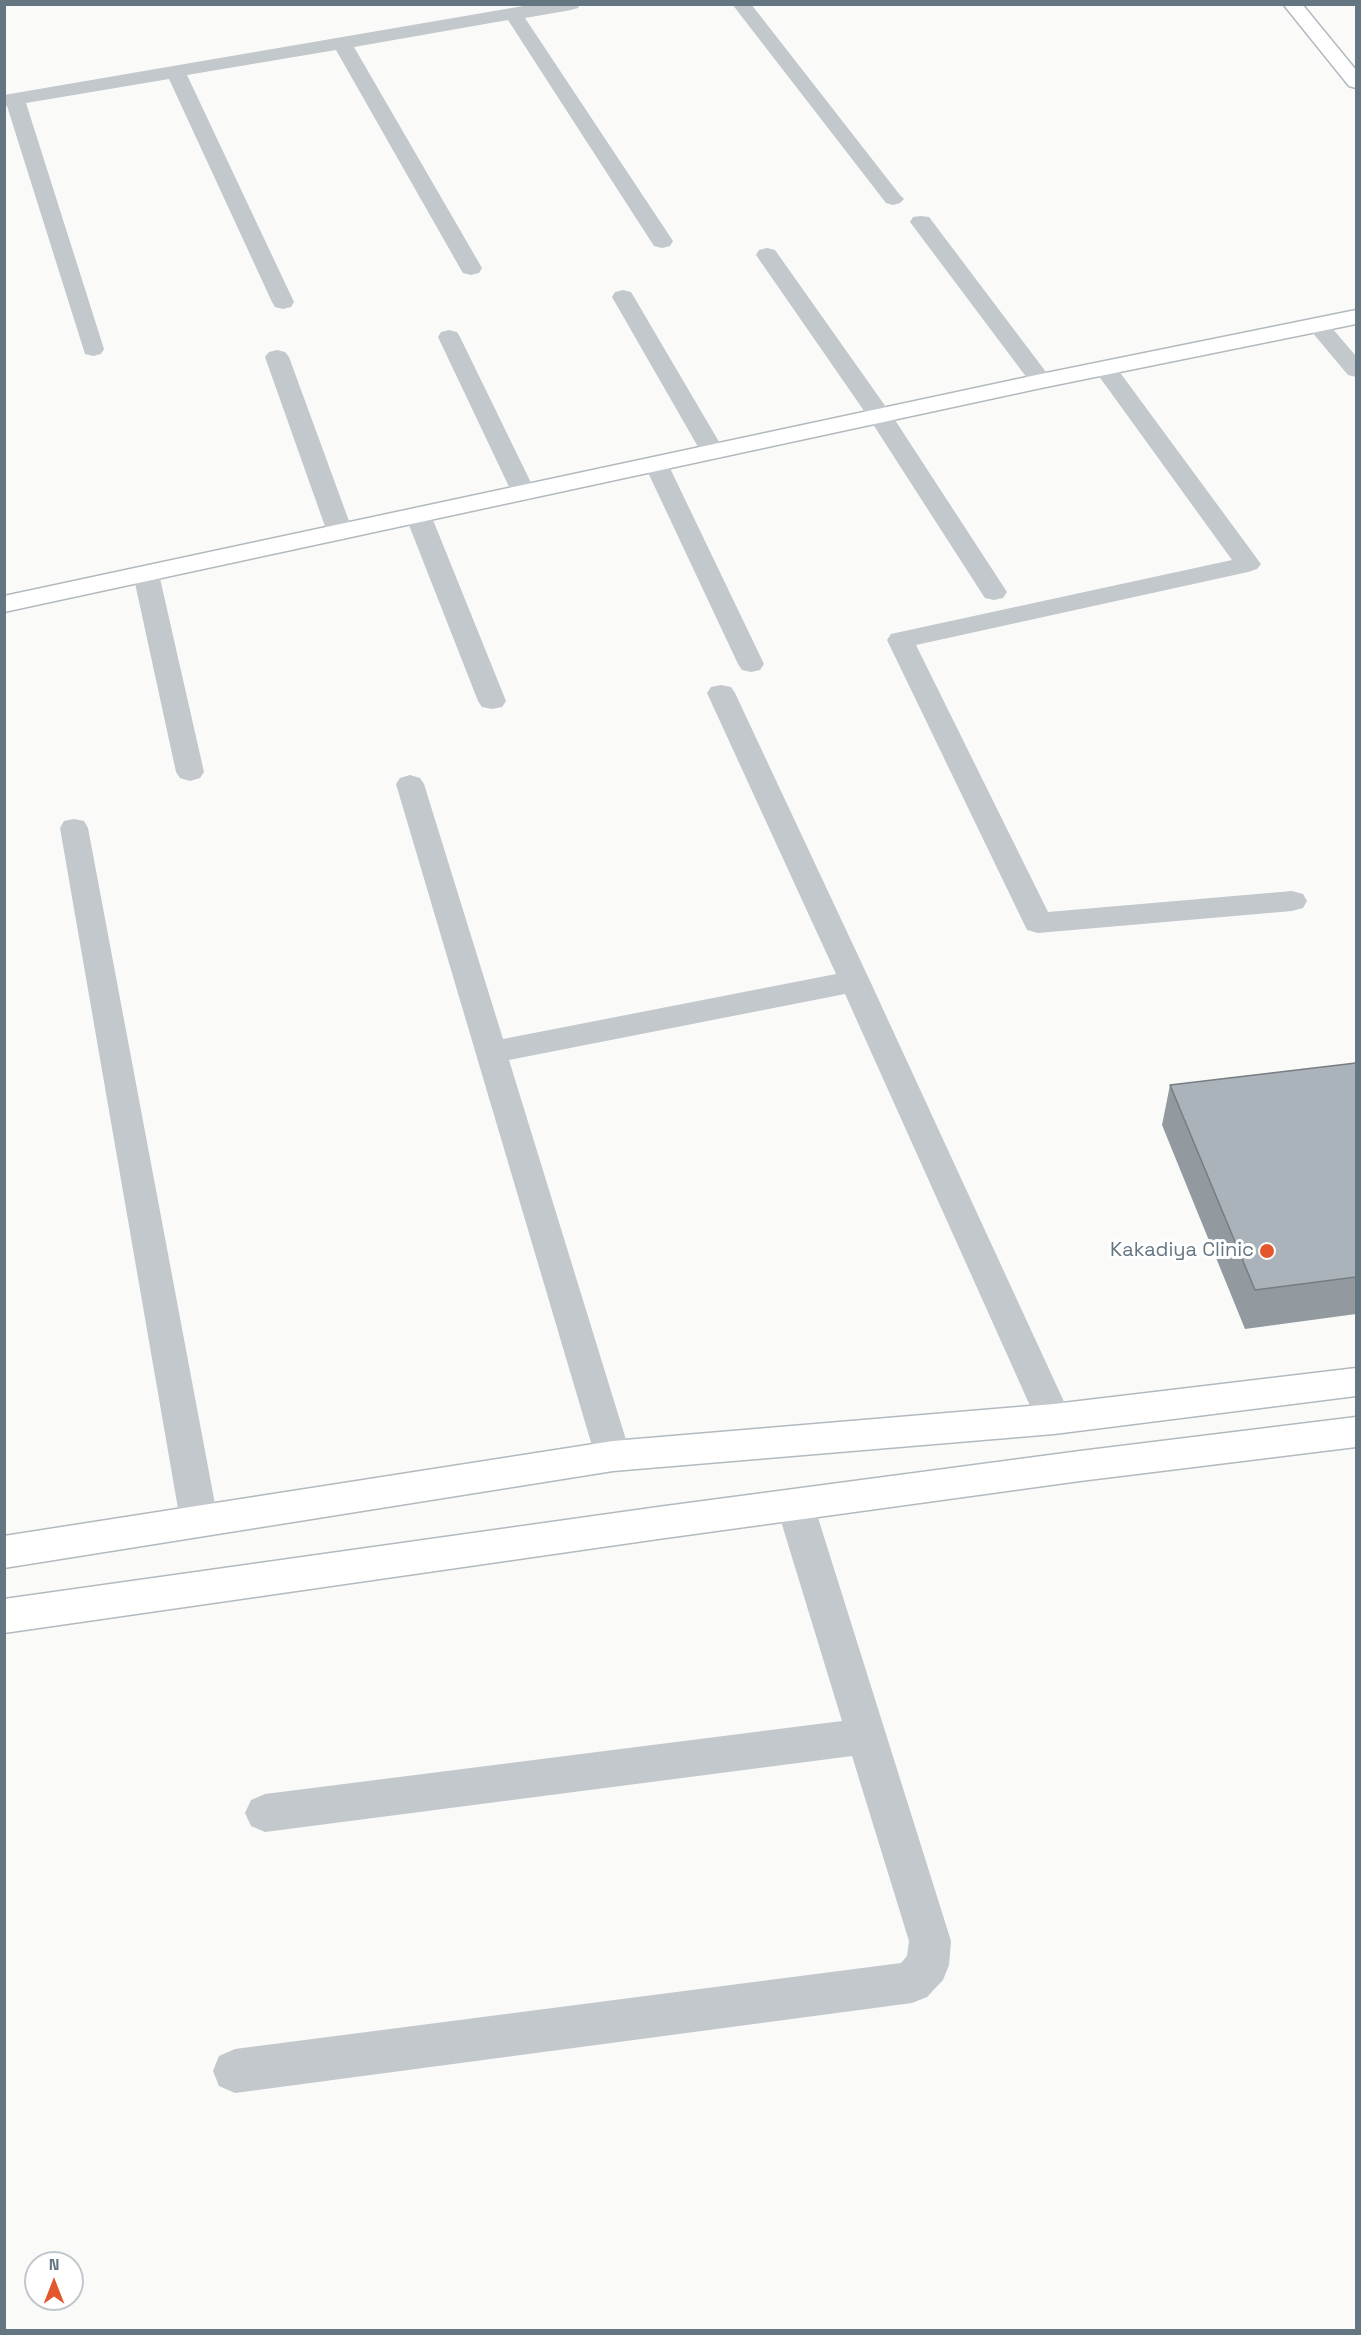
<!DOCTYPE html>
<style>
body{margin:0}
#map{position:relative;width:1361px;height:2335px;overflow:hidden;background:#fafaf8;font-family:"Space Grotesk",sans-serif}
canvas{display:block}
.frame{position:absolute;inset:0;border:6px solid #657683;pointer-events:none}
.north{position:absolute;left:24px;top:2251px;width:60px;height:60px;box-sizing:border-box;background:#fff;border:2px solid #c1c8cd;border-radius:50%;rotate:0deg;font-size:16px;font-weight:700;line-height:24px;text-align:center;color:#657683}
.north::after{content:'';display:block;margin:auto;width:21px;height:27px;background:#e4572e;clip-path:polygon(50% 0,100% 100%,50% 72%,0 100%)}
</style>
<div id="map">
<canvas width="1361" height="2335"></canvas>
<div class="frame"></div>
<div class="north">N</div>
</div>
<script>
const ctx = document.querySelector('canvas').getContext('2d');
ctx.lineJoin = 'round';
const shape = rows => new Path2D(rows.map(r => 'M' + r).join(''));
function strokePath(path, color, width, dash) { ctx.strokeStyle = color; ctx.lineWidth = width; ctx.lineCap = dash ? 'butt' : 'round'; ctx.setLineDash(dash || []); ctx.stroke(path); }
function paint(path, color) { ctx.fillStyle = color; ctx.fill(path, 'evenodd'); }
function write(font, color, halo, rows, align = 'center') {
  ctx.font = font + ' "Space Grotesk",sans-serif'; ctx.lineWidth = 6; ctx.setLineDash([]); ctx.textBaseline = 'middle'; ctx.strokeStyle = halo; ctx.fillStyle = color; for (const [text, x, y, turn = 0] of rows) {
    ctx.save(); ctx.translate(x, y); ctx.rotate((+turn || 0) * Math.PI / 180); ctx.textAlign = isNaN(turn) ? turn : align; if (halo) ctx.strokeText(text, 0, 0); ctx.fillText(text, 0, 0); ctx.restore();
  }
}
const street = shape([
 [535,4,580,4,578,8,571,10,525,18,673,241,670,246,662,248,654,246,508,20,354,47,482,268,479,273,471,275,463,273,460,268,336,50,187,75,294,302,291,307,283,309,275,307,272,302,169,79,26,103,104,349,101,354,93,356,85,354,7,106,4,107,4,95,535,4],
 [732,4,751,4,900,195,904,199,900,203,893,205,886,203,732,4],
 [921,216,929,217,1049,376,1053,381,1049,386,1041,388,1033,386,910,222,913,217,921,216],
 [767,248,775,250,893,417,1007,592,1003,598,994,600,985,598,981,592,869,418,756,255,759,250,767,248],
 [623,290,631,292,634,297,725,452,722,457,713,459,704,457,701,452,612,297,615,292,623,290],
 [1317,318,1325,320,1356,356,1356,377,1348,375,1306,325,1309,320,1317,318],
 [449,330,457,332,460,337,536,493,533,498,524,500,515,498,512,493,438,337,441,332,449,330],
 [277,350,285,352,289,357,353,532,349,537,340,540,331,537,327,532,265,357,269,352,277,350],
 [1105,361,1113,363,1261,564,1257,569,1248,572,916,645,1048,912,1292,891,1303,894,1307,901,1303,908,1292,911,1038,933,1027,930,887,640,891,634,900,632,1232,560,1093,368,1097,363,1105,361],
 [656,457,665,459,668,464,764,664,760,670,751,672,742,670,738,664,644,464,647,459,656,457],
 [418,507,427,510,431,515,506,701,502,707,492,709,482,707,478,701,405,515,409,510,418,507],
 [146,566,155,569,159,574,204,772,200,778,190,781,180,778,176,772,133,574,137,569,146,566],
 [721,685,731,687,735,693,870,981,1072,1419,1067,1429,1054,1434,1041,1429,1036,1419,845,994,509,1060,631,1456,626,1467,613,1471,600,1467,595,1456,396,784,400,778,410,775,420,778,424,784,503,1039,836,974,707,693,711,687,721,685],
 [74,819,84,821,88,828,218,1520,212,1531,199,1536,186,1531,180,1520,60,828,64,821,74,819],
 [795,1489,808,1494,814,1505,951,1941,949,1965,943,1980,927,1997,912,2003,235,2093,219,2086,213,2071,219,2056,235,2049,901,1963,907,1956,909,1941,852,1756,265,1832,251,1826,245,1813,251,1800,265,1794,842,1721,776,1505,782,1494,795,1489]
]);
const secondary = shape([
 [1283,4,1302,4,1356,70,1356,88,1349,86,1283,4],
 [1356,310,1356,324,1041,388,4,612,4,596,1041,374,1356,310],
 [1356,1368,1356,1396,1054,1434,613,1471,4,1568,4,1536,613,1441,1054,1404,1356,1368],
 [1356,1417,1356,1447,1080,1481,658,1539,4,1633,4,1599,658,1507,1080,1451,1356,1417]
]);
const wall = shape([
 [1356,1063,1356,1314,1245,1329,1162,1125,1170,1085]
]);
const building = shape([
 [1356,1063,1356,1277,1255,1290,1170,1085,1356,1063]
]);
const markers = [
 [1267,1251,8,"#e4572e"]
];
const poiNames = [
 ["Kakadiya Clinic",1254,1251]
];
strokePath(secondary, '#b3babf', 3);
paint(street, '#c3c8cc');
paint(secondary, '#fff');
paint(wall, '#929a9f');
paint(building, '#aab3b9');
strokePath(building, '#777d82', 1.5);
for (const [x, y, r, color] of markers) { const dot = new Path2D(); dot.arc(x, y, r, 0, 2 * Math.PI); ctx.fillStyle = color; ctx.fill(dot); strokePath(dot, '#fff', 2); }
write('20px', '#657683', '#fff', poiNames, 'right');
</script>
